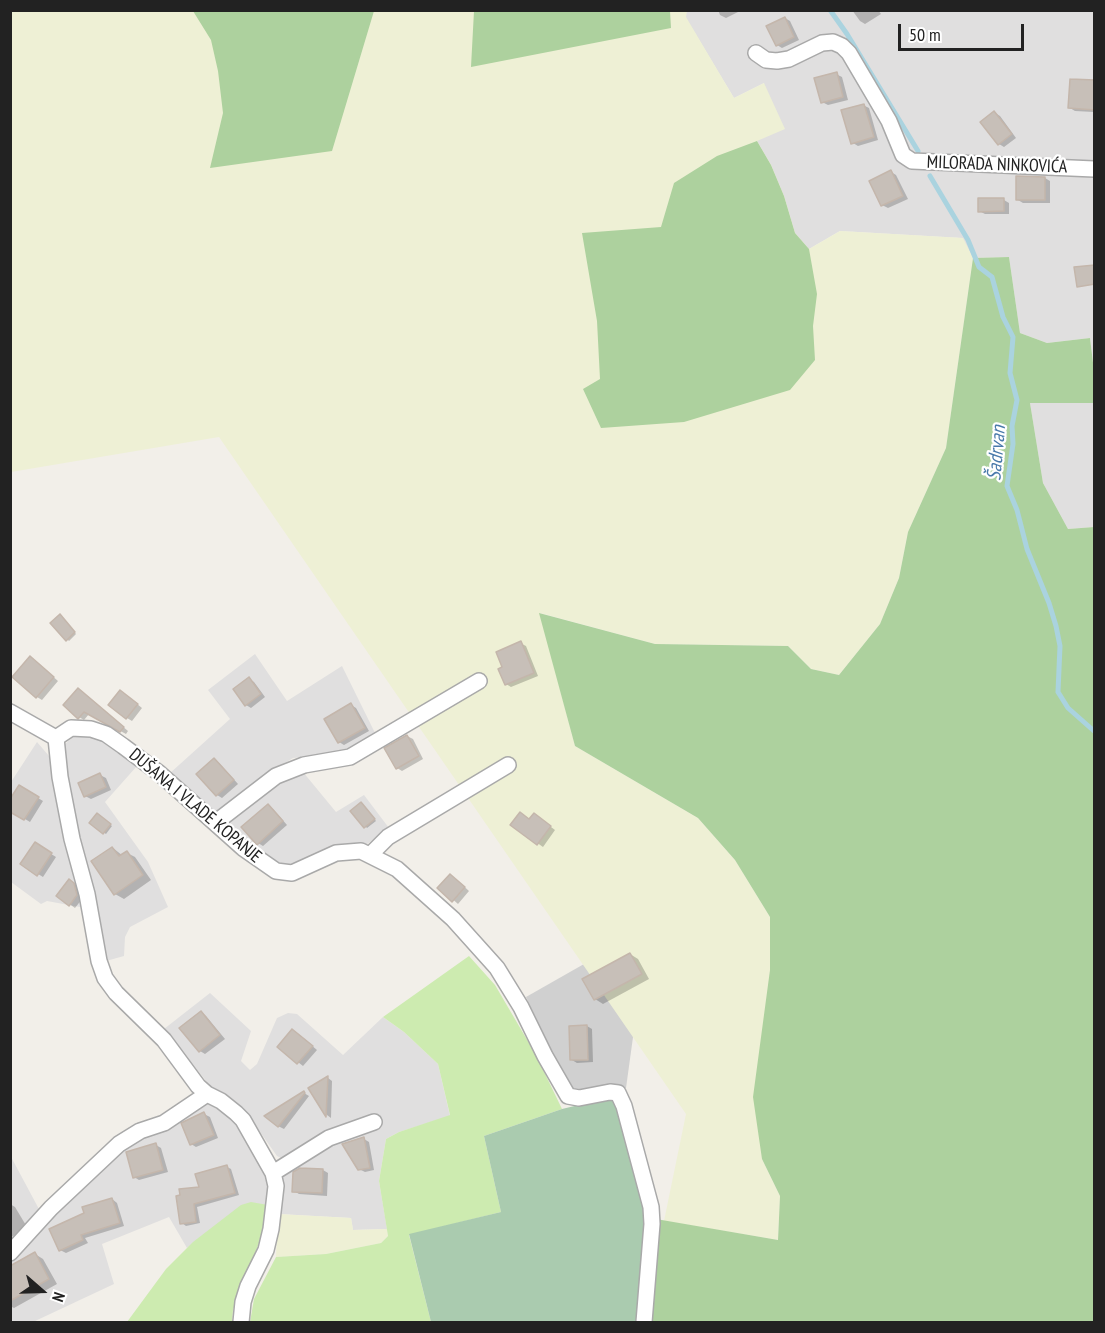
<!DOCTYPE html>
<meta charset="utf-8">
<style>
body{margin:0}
#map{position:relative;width:1105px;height:1333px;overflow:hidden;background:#f2efe9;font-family:"PT Sans Narrow",sans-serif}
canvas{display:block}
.frame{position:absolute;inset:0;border:12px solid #222;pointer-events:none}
.north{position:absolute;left:12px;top:1261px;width:60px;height:60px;-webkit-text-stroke:4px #fff;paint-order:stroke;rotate:110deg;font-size:16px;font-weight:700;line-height:24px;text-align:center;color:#222}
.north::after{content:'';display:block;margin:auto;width:21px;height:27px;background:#222;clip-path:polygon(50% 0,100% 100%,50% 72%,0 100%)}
.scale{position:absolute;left:898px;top:24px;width:126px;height:27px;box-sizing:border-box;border:3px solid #222;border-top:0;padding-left:8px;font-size:18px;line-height:21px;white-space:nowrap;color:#222;-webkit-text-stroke:4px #fff;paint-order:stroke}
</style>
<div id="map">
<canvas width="1105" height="1333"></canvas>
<div class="frame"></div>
<div class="north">N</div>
<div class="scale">50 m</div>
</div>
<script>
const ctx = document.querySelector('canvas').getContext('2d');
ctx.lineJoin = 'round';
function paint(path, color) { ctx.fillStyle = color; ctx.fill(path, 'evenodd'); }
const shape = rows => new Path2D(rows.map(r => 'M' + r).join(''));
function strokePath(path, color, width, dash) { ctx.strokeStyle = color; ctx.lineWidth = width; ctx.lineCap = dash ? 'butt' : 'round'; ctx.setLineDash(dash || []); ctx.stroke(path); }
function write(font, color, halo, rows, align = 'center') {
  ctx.font = font + ' "PT Sans Narrow",sans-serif'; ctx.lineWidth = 4.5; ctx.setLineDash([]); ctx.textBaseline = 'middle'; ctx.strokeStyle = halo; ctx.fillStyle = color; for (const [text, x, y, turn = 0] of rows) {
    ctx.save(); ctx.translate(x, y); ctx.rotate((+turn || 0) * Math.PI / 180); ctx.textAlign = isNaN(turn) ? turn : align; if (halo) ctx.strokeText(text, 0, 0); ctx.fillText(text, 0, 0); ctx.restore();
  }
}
const residential = shape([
 [687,10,1094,11,1094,371,1090,338,1047,343,1020,333,1009,257,973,258,962,238,840,231,809,249,795,233,784,196,771,165,757,141,764,83,734,98,685,17],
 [1030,403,1094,403,1094,527,1068,529,1043,483],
 [255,654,287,701,342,666,376,735,346,753,293,758,254,782,216,815,169,774,230,719,208,690],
 [75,735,97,737,137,766,105,802,148,862,168,907,130,927,125,937,124,956,106,961,74,811,65,756,64,745],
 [37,742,49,756,85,908,47,901,41,904,11,882,11,782],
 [303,772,336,812,364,795,389,828,367,844,356,844,291,867,283,868,230,830,228,824,229,820,283,780],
 [210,993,251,1031,241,1061,250,1070,257,1064,277,1018,288,1013,297,1014,343,1055,383,1017,404,1032,438,1064,450,1116,399,1132,386,1139,379,1181,387,1229,353,1230,351,1218,278,1214,280,1174,283,1159,277,1156,246,1112,235,1101,211,1087,164,1029],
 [210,1102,232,1118,258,1153,268,1174,270,1186,268,1205,208,1232,187,1248,169,1217,102,1244,114,1284,33,1322,11,1322,11,1260,57,1212,130,1143],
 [10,1155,40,1211,10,1242]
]);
const religious = shape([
 [635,935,637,1008,626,1088,575,1090,568,1087,526,997]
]);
const farmland = shape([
 [11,11,687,11,686,17,734,98,764,83,785,129,757,141,771,165,784,196,795,233,809,249,840,231,963,238,973,258,946,448,908,532,899,578,880,624,839,675,811,669,788,646,655,644,540,613,575,746,698,818,735,860,770,917,770,970,762,1159,780,1196,778,1240,664,1221,686,1114,219,437,11,472],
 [278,1214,351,1218,353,1230,387,1229,388,1236,381,1243,326,1254,276,1257]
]);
const grass = shape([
 [469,956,495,985,536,1055,562,1109,484,1136,501,1212,409,1235,431,1322,250,1322,254,1299,276,1257,326,1254,381,1243,388,1236,379,1181,386,1139,399,1132,450,1115,438,1064,404,1032,383,1017],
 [251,1202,268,1205,259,1243,233,1310,232,1322,127,1322,166,1269,193,1242,241,1205]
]);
const forest = shape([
 [193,11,374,11,332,151,210,168,223,113,218,71,211,40],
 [474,11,670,11,671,28,471,67],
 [757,141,771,165,784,196,795,233,809,249,817,294,813,326,815,360,790,390,684,422,601,428,583,389,600,379,597,321,582,233,661,227,674,183,717,156],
 [1009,257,1020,333,1047,343,1090,338,1094,371,1094,403,1030,403,1043,483,1068,529,1094,527,1094,1322,651,1322,656,1219,778,1240,780,1196,762,1159,753,1097,770,970,770,917,735,860,698,818,575,746,539,613,655,644,788,646,811,669,839,675,880,624,899,578,908,532,946,448,973,258]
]);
const cemetery = shape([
 [612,1097,621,1109,647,1208,640,1322,431,1322,409,1234,501,1212,484,1136,562,1109]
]);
const shadow = shape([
 [718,10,742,10,726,18,720,15],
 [852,10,878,10,881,14,865,24,860,21],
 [785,18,790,21,799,40,782,48,777,45],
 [836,74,842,77,848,100,828,105,822,102],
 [1094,82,1094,112,1075,111,1070,108],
 [863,105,869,108,878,140,858,146,853,143],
 [995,113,1000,116,1016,138,1004,147,999,144],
 [891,172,896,175,908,199,888,208,882,205],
 [1018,177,1045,178,1050,181,1050,203,1023,203,1018,200],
 [1004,200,1009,203,1009,214,985,214,979,211],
 [62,617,76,634,69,641,67,639],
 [520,643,526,646,538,676,511,687,506,684],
 [35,661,58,681,42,700,37,697],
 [249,679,254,682,265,697,251,708,246,705],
 [83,693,128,731,126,734,89,714,84,720,79,717],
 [125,694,142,708,132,721,127,718],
 [351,705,356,708,369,731,344,745,339,742],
 [407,736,413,739,423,759,402,771,397,768],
 [214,760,219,763,238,784,222,798,217,795],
 [100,775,106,778,111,790,91,799,85,796],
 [20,787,43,801,30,822,10,810],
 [363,805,376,821,367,828,352,812],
 [268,806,273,809,287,825,263,846,258,843],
 [98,815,112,826,106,834,91,823],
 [539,818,555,830,543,847,512,825],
 [35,844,56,857,43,877,22,864],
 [113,848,123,856,127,853,135,857,151,880,124,899,115,894],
 [456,879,469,891,458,904,440,888],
 [74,884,79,887,82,899,75,908,58,896],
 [630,954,638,959,649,979,603,1004,595,999],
 [201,1012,206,1016,225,1039,205,1054,200,1051,182,1028],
 [587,1026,592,1029,593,1062,577,1063,572,1060],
 [297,1033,317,1050,303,1066,279,1047],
 [328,1078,332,1081,331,1118,327,1115,310,1089],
 [304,1093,309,1096,284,1129,278,1126],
 [204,1114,210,1117,218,1138,196,1147,191,1144],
 [364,1139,369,1142,374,1170,365,1172,359,1169],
 [156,1145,161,1148,168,1172,139,1180,134,1177],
 [227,1167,231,1169,239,1195,197,1207,200,1223,186,1226,182,1223,201,1188],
 [323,1170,328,1173,327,1196,299,1194,294,1191],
 [112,1199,117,1203,124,1226,85,1238,88,1243,66,1253,60,1250],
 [10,1204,15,1207,27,1227,10,1238],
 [35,1254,43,1259,57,1284,14,1308,10,1306,10,1276]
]);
const stream = shape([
 [830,10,847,34,918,151],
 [930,176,968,240,979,267,992,277,1003,317,1013,337,1010,373,1017,400,1012,426,1013,444,1007,486,1017,510,1027,549,1049,603,1056,626,1060,646,1058,692,1068,708,1094,731]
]);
const building = shape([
 [785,17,794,37,776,46,766,26,785,17],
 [837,72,843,97,821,103,814,78,837,72],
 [1070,79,1095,80,1095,110,1068,108,1070,79],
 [864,104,874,137,851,144,841,110,864,104],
 [994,111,1012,134,998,145,980,122,994,111],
 [891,170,903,196,881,206,869,181,891,170],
 [1016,176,1045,177,1045,200,1016,200,1016,176],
 [978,198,1004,198,1004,211,978,212,978,198],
 [1095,265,1095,284,1077,287,1074,267,1095,265],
 [60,614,75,632,66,641,50,623,60,614],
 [521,641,534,673,505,685,498,669,502,667,496,652,521,641],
 [30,656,54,677,36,698,12,677,30,656],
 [249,677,261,694,245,706,233,689,249,677],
 [78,688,124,727,120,732,84,712,78,719,63,705,78,688],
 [120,690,138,704,126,719,108,705,120,690],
 [351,703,365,728,338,743,324,719,351,703],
 [407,735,419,756,396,769,384,748,407,735],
 [214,758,234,780,216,796,196,774,214,758],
 [100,773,106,787,84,797,78,783,100,773],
 [19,785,39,797,24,820,10,812,10,799,19,785],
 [361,802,375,819,364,828,350,811,361,802],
 [268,804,283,821,257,845,241,827,268,804],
 [520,812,529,819,534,813,551,826,537,845,510,825,520,812],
 [97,813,111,824,103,834,89,823,97,813],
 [35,842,52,853,37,876,20,864,35,842],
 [112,847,119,856,127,851,143,875,114,895,91,861,112,847],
 [450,874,465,887,452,902,437,888,450,874],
 [69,879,74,883,77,895,69,906,56,896,69,879],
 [630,953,642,974,594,1000,582,979,630,953],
 [201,1011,220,1035,199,1052,179,1028,201,1011],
 [587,1025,588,1060,570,1060,569,1026,587,1025],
 [292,1029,313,1046,297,1064,277,1047,292,1029],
 [328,1076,326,1117,308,1088,328,1076],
 [304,1091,305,1093,278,1127,264,1116,304,1091],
 [204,1112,214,1135,190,1145,181,1123,204,1112],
 [364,1137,370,1168,358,1170,342,1144,364,1137],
 [156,1143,163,1170,133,1178,126,1152,156,1143],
 [227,1165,235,1193,194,1204,196,1222,180,1224,176,1196,180,1195,179,1189,199,1187,195,1174,227,1165],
 [300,1168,323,1169,322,1193,292,1192,293,1172,300,1168],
 [112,1198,120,1223,81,1235,83,1240,59,1251,49,1229,84,1213,82,1207,112,1198],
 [35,1252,49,1279,10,1301,10,1266,35,1252]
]);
const minor = shape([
 [756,53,766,60,777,61,789,59,822,43,833,42,842,46,849,53,889,121,903,155,912,161,1094,169],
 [10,712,56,738],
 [215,823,276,776,304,765,350,757,479,681],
 [370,855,388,837,508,765],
 [273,1173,243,1120,236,1113,221,1101,207,1094,198,1086,164,1040,116,993,105,978,99,961,87,894,72,839,60,777,56,738,71,728,91,729,106,734,123,746,159,773,243,848,276,871,292,873,336,853,361,851,397,869,453,919,497,968,521,1007,545,1056,568,1096,579,1098,610,1092,618,1093,624,1106,651,1207,652,1224,644,1322],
 [10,1253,51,1208,119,1144,140,1131,164,1123,207,1094],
 [241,1322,243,1302,248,1286,266,1250,271,1229,276,1186,273,1173,329,1138,374,1122]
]);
const streetNames = [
 ["MILORADA NINKOVIĆA",997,165,2],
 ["DUŠANA I VLADE KOPANJE",195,806,40]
];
const waterNames = [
 ["Šadrvan",997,453,-85]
];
paint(residential, '#e0dfdf');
paint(religious, '#d0d0d0');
paint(farmland, '#eef0d5');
paint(grass, '#cdebb0');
paint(forest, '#add19e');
paint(cemetery, '#aacbaf');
paint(shadow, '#0003');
strokePath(stream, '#aad3df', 5);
paint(building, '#c7bfb8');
strokePath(building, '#c4b6ab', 1.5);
strokePath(minor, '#a9a9a9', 18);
strokePath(minor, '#fff', 15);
write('18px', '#222', '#fff', streetNames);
write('italic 20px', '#4a7aab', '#fff', waterNames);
</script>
